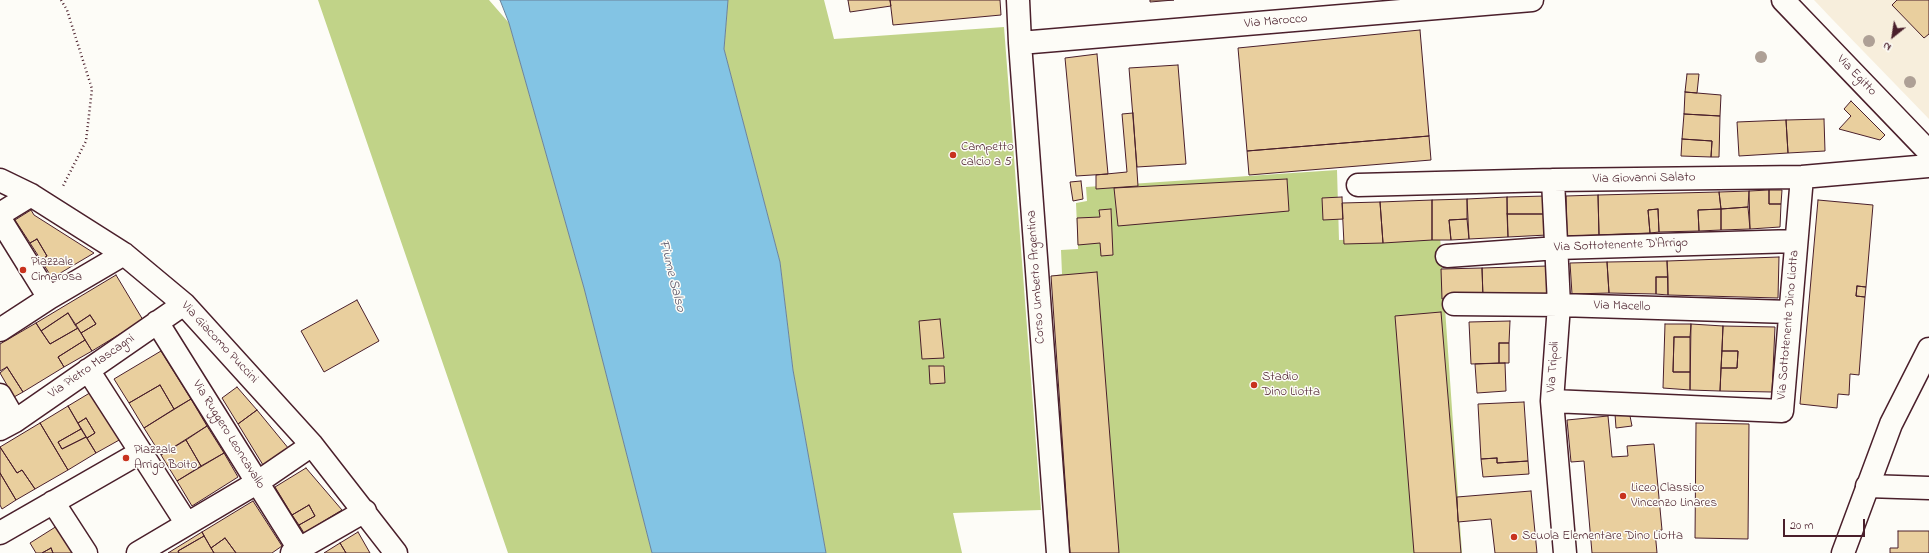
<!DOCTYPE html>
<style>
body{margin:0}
#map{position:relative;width:1929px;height:553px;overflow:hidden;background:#fdfcf7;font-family:"Indie Flower",sans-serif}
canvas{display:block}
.north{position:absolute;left:1873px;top:16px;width:40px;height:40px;-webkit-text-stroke:3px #fdfcf7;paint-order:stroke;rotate:210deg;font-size:11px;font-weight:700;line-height:16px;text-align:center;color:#4a1f2b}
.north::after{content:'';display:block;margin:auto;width:14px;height:18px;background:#4a1f2b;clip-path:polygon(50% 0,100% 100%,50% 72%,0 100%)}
.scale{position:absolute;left:1783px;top:519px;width:82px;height:18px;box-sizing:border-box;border:2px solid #4a1f2b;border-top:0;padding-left:5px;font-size:12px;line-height:14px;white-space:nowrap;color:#4a1f2b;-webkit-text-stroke:3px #fdfcf7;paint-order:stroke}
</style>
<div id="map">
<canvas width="1929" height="553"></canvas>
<div class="north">N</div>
<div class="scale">20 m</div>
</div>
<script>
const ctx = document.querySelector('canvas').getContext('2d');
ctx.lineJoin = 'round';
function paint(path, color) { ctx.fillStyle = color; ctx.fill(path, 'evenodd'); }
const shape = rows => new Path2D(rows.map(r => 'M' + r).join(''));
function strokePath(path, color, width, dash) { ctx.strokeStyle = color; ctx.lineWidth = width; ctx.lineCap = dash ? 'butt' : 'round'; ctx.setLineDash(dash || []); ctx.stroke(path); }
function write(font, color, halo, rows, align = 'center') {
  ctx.font = font + ' "Indie Flower",sans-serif'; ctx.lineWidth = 3; ctx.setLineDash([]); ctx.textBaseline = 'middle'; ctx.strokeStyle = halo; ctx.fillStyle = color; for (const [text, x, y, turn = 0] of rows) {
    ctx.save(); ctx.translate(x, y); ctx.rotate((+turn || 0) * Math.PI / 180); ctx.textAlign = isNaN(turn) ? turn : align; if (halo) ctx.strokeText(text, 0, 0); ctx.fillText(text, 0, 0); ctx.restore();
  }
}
const built = shape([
 [1814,0,1929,0,1929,119,1832,19]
]);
const green = shape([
 [318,0,489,0,509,23,584,288,652,553,508,553],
 [728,0,824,0,834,39,1004,27,1041,510,953,513,962,553,826,553,793,370,780,262,724,49],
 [1337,170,1339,240,1440,236,1462,553,1070,553,1051,276,1062,274,1061,250,1078,249,1076,203,1087,201,1086,187]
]);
const water = shape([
 [500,0,728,0,724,49,780,262,793,370,826,553,652,553,584,288,509,23,500,0]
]);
const building = shape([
 [848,0,890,0,891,6,850,12,848,0],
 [890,0,1000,0,1001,15,893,25,890,0],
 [1150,0,1174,0,1150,2,1150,0],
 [1897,0,1929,0,1929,34,1924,38,1892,5,1897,0],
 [1420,30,1429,136,1247,151,1238,48,1420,30],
 [1097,54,1108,174,1076,176,1065,58,1097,54],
 [1178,65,1186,164,1137,167,1129,68,1178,65],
 [1687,74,1699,74,1697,93,1685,92,1687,74],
 [1685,92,1721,95,1720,116,1684,114,1685,92],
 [1851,101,1885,135,1880,140,1839,129,1851,116,1844,109,1851,101],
 [1133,113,1138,186,1096,189,1096,175,1127,172,1122,114,1133,113],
 [1684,114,1720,116,1719,157,1711,157,1712,141,1682,139,1684,114],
 [1824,119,1825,151,1788,153,1786,120,1824,119],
 [1786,120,1788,153,1739,156,1737,122,1786,120],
 [1429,136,1431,160,1249,175,1247,151,1429,136],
 [1682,139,1712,141,1711,157,1681,156,1682,139],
 [1287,179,1289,211,1118,226,1114,188,1287,179],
 [1081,181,1083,199,1073,201,1070,182,1081,181],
 [1769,190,1769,204,1781,204,1780,227,1750,229,1749,191,1769,190],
 [1769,190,1782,190,1781,204,1769,204,1769,190],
 [1749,191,1748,207,1721,209,1719,192,1749,191],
 [1719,192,1721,209,1698,210,1699,231,1659,232,1658,209,1648,210,1650,233,1599,235,1598,195,1719,192],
 [1598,195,1599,235,1567,236,1566,196,1598,195],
 [1546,196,1547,214,1507,214,1507,197,1546,196],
 [1342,197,1343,219,1323,220,1322,198,1342,197],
 [1507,197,1508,237,1469,239,1467,199,1507,197],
 [1467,199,1467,219,1449,220,1451,240,1432,240,1432,200,1467,199],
 [1432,200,1432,240,1383,243,1380,202,1432,200],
 [1818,200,1873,205,1866,287,1857,286,1856,296,1865,297,1859,375,1850,374,1849,395,1838,394,1837,408,1800,404,1818,200],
 [1380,202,1383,243,1344,244,1342,203,1380,202],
 [1748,207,1750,229,1721,230,1721,209,1748,207],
 [1111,209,1113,255,1101,256,1100,243,1078,245,1077,218,1100,217,1099,210,1111,209],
 [1658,209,1659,232,1650,233,1648,210,1658,209],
 [1721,209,1721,230,1699,231,1698,210,1721,209],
 [31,210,34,215,94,253,52,278,41,260,47,256,37,239,30,243,15,220,31,210],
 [1507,214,1547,214,1547,235,1508,237,1507,214],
 [1467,219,1469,239,1451,240,1449,220,1467,219],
 [37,239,47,256,41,260,30,243,37,239],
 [1779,257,1778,298,1668,295,1667,261,1779,257],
 [1667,261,1668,277,1656,277,1656,294,1609,293,1607,262,1667,261],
 [1607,262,1609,293,1572,294,1570,263,1607,262],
 [1547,266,1548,295,1483,298,1482,268,1547,266],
 [1482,268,1483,298,1442,299,1441,269,1482,268],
 [1097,272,1119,553,1070,553,1051,276,1097,272],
 [116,275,143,320,92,351,81,333,96,324,90,315,75,325,68,313,41,331,36,323,116,275],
 [1656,277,1668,277,1668,295,1656,294,1656,277],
 [1857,286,1866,287,1865,297,1856,296,1857,286],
 [357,300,379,341,324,372,301,331,357,300],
 [1441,312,1461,553,1414,553,1395,316,1441,312],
 [68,313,78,328,50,344,41,331,68,313],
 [90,315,96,324,81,333,75,325,90,315],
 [940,319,944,358,922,359,919,321,940,319],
 [1510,321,1509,343,1499,343,1499,363,1471,364,1469,322,1510,321],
 [36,323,50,344,78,328,85,340,58,357,64,367,23,392,7,367,0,371,0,344,36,323],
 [1665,324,1691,324,1690,337,1674,337,1673,372,1690,372,1690,390,1663,388,1665,324],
 [1691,324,1723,326,1720,391,1690,390,1691,324],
 [1723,326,1775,327,1772,392,1720,391,1721,368,1737,368,1738,351,1722,351,1723,326],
 [1674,337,1690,337,1690,372,1673,372,1674,337],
 [85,340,92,351,64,367,58,357,85,340],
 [1499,343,1509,343,1509,363,1499,363,1499,343],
 [161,351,191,399,174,409,160,385,129,403,114,379,161,351],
 [1722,351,1738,351,1737,368,1721,368,1722,351],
 [1505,363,1506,391,1477,393,1475,364,1505,363],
 [929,366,944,366,945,383,930,384,929,366],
 [7,367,23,392,14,397,0,373,7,367],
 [160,385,174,409,144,428,129,403,160,385],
 [237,387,257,410,238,424,222,398,237,387],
 [93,391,121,439,96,453,87,438,95,433,86,418,78,423,68,406,93,391],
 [191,399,207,426,161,455,144,428,191,399],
 [1524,402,1528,461,1497,463,1497,458,1481,459,1478,404,1524,402],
 [68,406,81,429,58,442,62,449,86,437,96,453,68,470,40,423,68,406],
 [257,410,289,449,263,465,238,424,257,410],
 [1615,414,1630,416,1632,426,1616,428,1615,414],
 [1608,416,1612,457,1628,456,1627,446,1654,444,1662,530,1655,531,1657,553,1592,553,1584,461,1571,462,1567,420,1608,416],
 [86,418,95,433,87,438,78,423,86,418],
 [40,423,68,470,35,489,22,470,17,473,0,447,40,423],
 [1696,423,1749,424,1748,539,1695,538,1696,423],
 [207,426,224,453,201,466,186,440,207,426],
 [81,429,86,437,62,449,58,442,81,429],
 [186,440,201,466,177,481,161,455,186,440],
 [0,447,17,473,22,470,35,489,16,500,0,473,0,447],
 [224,453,238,477,192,506,177,481,224,453],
 [1497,458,1497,463,1528,461,1529,474,1483,477,1481,459,1497,458],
 [306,468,342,510,304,533,299,525,315,516,309,505,292,515,275,487,306,468],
 [0,473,16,500,2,509,0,505,0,473],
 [1531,491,1537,553,1495,553,1491,519,1458,522,1457,497,1531,491],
 [253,501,282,546,272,553,236,553,225,538,211,548,202,532,253,501],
 [309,505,315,516,299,525,292,515,309,505],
 [57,526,74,553,53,553,51,548,42,553,36,553,30,543,57,526],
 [1898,531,1929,531,1929,553,1890,553,1890,548,1898,548,1898,531],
 [202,532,204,536,178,551,179,553,168,553,202,532],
 [358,532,370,553,346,553,340,543,358,532],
 [204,536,214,553,179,553,178,551,204,536],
 [225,538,236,553,214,553,211,548,225,538],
 [340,543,346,553,324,553,340,543],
 [51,548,53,553,42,553,51,548]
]);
const path = shape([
 [61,0,67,10,92,89,86,141,63,186]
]);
const street = shape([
 [1018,0,1020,43,1058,553],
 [1020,43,1532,0],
 [0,180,31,195,124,254,184,304,312,445,396,553],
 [1553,180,1559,305,1552,401,1565,553],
 [1358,185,1553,180,1802,177,1929,166],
 [0,214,31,195],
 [0,219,49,298,124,254],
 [1447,256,1557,248,1796,241],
 [1454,304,1559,305,1790,312],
 [157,322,299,549],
 [0,330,49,298],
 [88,370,187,524],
 [0,395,15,421],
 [1552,401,1782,411,1802,177],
 [0,429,15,421,184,304],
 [1867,486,1929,488],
 [53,502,86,553],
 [0,533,141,452],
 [138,553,258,482,312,445],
 [292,553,365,511]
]);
const secondary = shape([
 [1783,0,1929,152],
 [1843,553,1891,424,1929,349]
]);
const trees = [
 [1869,41],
 [1761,57],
 [1910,82]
];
const markers = [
 [953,155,4,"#c8321e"],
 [23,270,4,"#c8321e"],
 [1254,385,4,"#c8321e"],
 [126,458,4,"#c8321e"],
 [1623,496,4,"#c8321e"],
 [1514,537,4,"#c8321e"]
];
const streetNames = [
 ["Via Marocco",1276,22,-5],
 ["Via Egitto",1856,76,46],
 ["Via Giovanni Salato",1644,179,-1],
 ["Via Sottotenente D'Arrigo",1621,246,-2],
 ["Corso Umberto Argentina",1037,277,-94],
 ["Via Macello",1622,307,2],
 ["Via Sottotenente Dino Liotta",1789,325,-85],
 ["Via Giacomo Puccini",219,343,47],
 ["Via Pietro Mascagni",92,367,-35],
 ["Via Tripoli",1554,367,-86],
 ["Via Ruggero Leoncavallo",228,435,58]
];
const poiNames = [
 ["Campetto",961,148],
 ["calcio a 5",961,163],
 ["Piazzale",31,263],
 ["Cimarosa",31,278],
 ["Stadio",1262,378],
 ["Dino Liotta",1262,393],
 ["Piazzale",134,451],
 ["Arrigo Boito",134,466],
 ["Liceo Classico",1631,489],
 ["Vincenzo Linares",1631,504],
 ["Scuola Elementare Dino Liotta",1522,537]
];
const waterNames = [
 ["Fiume Salso",671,276,76]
];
paint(built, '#f7eedc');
paint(green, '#c1d388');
paint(water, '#83c4e4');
strokePath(water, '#6c829a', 1);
paint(building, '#e9cf9e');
strokePath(building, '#4a1f2b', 1);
strokePath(street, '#4a1f2b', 25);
strokePath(secondary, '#4a1f2b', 25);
strokePath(path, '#4a1f2b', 2.5, [1, 3]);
strokePath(street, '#fdfcf7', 22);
strokePath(secondary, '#fdfcf7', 22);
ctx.fillStyle = '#aea096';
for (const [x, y] of trees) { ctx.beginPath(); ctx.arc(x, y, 6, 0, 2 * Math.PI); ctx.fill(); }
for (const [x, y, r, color] of markers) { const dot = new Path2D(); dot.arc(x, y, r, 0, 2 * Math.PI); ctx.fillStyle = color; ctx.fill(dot); strokePath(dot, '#fdfcf7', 1.5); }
write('13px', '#4a1f2b', '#fdfcf7', streetNames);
write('13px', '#4a1f2b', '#fdfcf7', poiNames, 'left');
write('italic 14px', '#5e596c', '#fdfcf7', waterNames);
</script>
